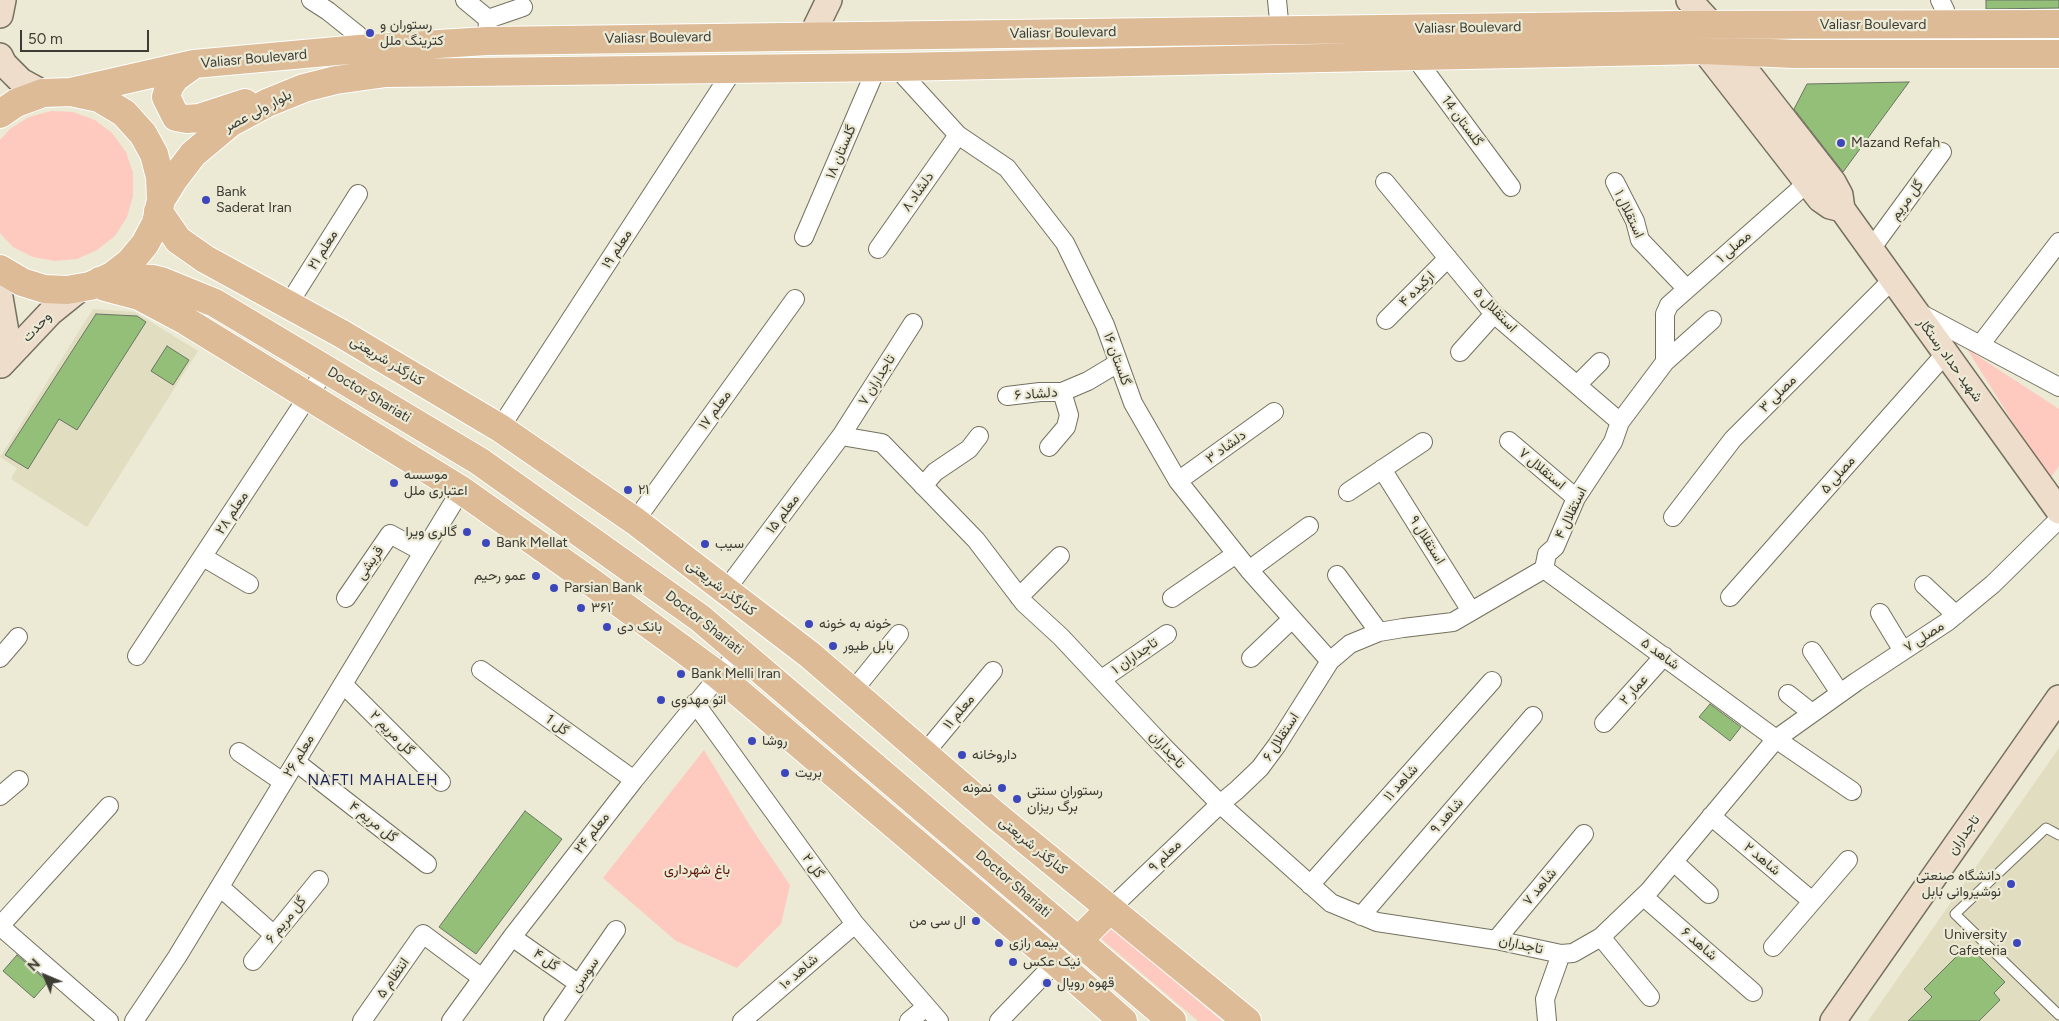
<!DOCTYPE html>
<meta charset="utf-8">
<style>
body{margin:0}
#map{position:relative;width:2059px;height:1021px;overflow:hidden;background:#ece9d4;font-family:Figtree,sans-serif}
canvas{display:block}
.north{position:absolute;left:20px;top:951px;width:50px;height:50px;-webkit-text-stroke:4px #ece9d4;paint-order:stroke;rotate:315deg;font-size:14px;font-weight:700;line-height:20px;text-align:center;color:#3d3c34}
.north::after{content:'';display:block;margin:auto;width:18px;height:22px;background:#3d3c34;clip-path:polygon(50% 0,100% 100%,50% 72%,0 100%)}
.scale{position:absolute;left:20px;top:30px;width:129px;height:22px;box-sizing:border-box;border:2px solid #3d3c34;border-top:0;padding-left:6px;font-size:15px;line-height:18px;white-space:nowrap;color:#3d3c34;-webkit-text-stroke:4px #ece9d4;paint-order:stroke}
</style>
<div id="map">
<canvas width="2059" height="1021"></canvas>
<div class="north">N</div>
<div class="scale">50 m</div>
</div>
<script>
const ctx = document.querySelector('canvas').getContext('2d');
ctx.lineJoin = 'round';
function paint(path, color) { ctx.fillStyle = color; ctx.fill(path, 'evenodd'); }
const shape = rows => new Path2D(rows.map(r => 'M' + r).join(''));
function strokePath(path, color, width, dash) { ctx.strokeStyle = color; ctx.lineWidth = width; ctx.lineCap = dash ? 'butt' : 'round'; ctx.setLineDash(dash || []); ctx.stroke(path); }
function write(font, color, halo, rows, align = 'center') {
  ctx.font = font + ' Figtree,Vazirmatn,sans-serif'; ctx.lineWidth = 4.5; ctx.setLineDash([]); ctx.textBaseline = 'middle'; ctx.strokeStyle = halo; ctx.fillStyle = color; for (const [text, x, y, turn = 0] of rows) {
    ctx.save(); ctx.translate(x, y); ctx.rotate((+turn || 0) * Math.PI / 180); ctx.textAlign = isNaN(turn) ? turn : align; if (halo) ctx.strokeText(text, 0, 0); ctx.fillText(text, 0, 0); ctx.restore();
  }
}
const built = shape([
 [93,309,135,312,198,351,87,527,11,479,17,468,0,457],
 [2059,748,2059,1021,1868,1021]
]);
const green = shape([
 [51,111,73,112,95,120,112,133,126,152,133,173,133,196,127,217,115,236,97,250,77,259,55,261,33,257,13,247,0,233,0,140,10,129,29,117],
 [1967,349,2059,409,2059,466,2049,480],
 [704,750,752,829,790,885,781,924,737,968,676,941,603,878],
 [1102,920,1222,1021,1198,1021,1092,931]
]);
const building = shape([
 [1986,0,2059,0,2059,8,1986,9,1986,0],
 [1909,82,1843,172,1794,109,1807,84,1909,82],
 [96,314,137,316,146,322,77,430,59,419,28,469,5,455,96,314],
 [167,346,189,360,173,385,151,371,167,346],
 [1710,704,1741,727,1730,741,1699,717,1710,704],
 [525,811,562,839,476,954,439,927,525,811],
 [1968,945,2005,982,1994,993,2000,1000,1979,1021,1908,1021,1932,997,1924,989,1968,945],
 [17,955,48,982,34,998,3,971,17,955]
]);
const service = shape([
 [2059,835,2046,828,1955,914,2059,1015]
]);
const minor = shape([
 [311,0,328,11,358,35,359,49],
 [465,0,488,19,487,41],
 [1277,0,1280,31],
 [1940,0,1945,10,1943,25],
 [488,19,523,7],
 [1414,56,1511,187],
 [896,67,958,135,1007,168,1065,243,1105,325,1133,403,1178,481,1249,570,1330,661],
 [1385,182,1494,314,1620,422],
 [1615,182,1635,221,1640,240,1686,288],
 [804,237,877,67],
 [878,249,958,135],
 [1871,249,1942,152],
 [288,305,358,194],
 [1918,312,2059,387],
 [1386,320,1448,258],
 [1980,345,2059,242],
 [1460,352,1494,314],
 [1665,362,1665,314,1669,305,1807,183],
 [1577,385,1600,362],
 [1007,396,1040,392,1062,392,1088,381,1118,363],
 [500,428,733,70],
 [841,436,882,443,976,540,1024,603,1061,637,1163,746,1220,804,1331,903,1377,922,1496,940,1561,954],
 [1509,441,1576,498],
 [1049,447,1066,427,1069,415,1062,392],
 [1382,469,1471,611],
 [1178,481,1274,412],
 [923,486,935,472,969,449,979,436],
 [1348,492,1423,442],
 [1673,517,1733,439,1893,279],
 [635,521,795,299],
 [203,557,249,584],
 [1544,569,1776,739,1852,791],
 [1249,570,1309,526],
 [1337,575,1379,632],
 [1924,585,1956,615],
 [725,591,841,436,913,323],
 [1019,597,1060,556],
 [1730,597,1946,353],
 [346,598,390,534,423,552],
 [1172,598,1236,554],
 [1880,613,1903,651],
 [1812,651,1840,693],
 [137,656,326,369],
 [0,658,18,637],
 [1251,658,1292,619],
 [481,670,634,780],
 [1102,679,1167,634],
 [343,684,441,782],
 [852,692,899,634],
 [1788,694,1812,713],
 [695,703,855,924,939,1021],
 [1604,723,1664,656],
 [239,752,283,782],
 [924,754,993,671],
 [296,762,427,864],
 [0,796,19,780],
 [1711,816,1812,901],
 [1674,862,1709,894],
 [1310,885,1492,681],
 [220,887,274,935],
 [1644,897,1753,992],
 [1110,909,1220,804,1237,790,1260,768,1277,745,1330,661,1350,644,1379,632,1403,628,1453,622,1544,569,1547,554,1555,547,1576,498,1613,442,1620,422,1665,362,1712,320],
 [1361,916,1533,716],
 [0,926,109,806],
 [0,926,109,1021],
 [512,937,579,984],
 [1601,937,1650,997],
 [1496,940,1584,834],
 [1773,947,1848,860],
 [253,961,319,880],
 [134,1021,177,957,461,490],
 [362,1021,423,934,482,978],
 [451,1021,512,937,634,780,740,650],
 [553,1021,616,930],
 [742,1021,855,924],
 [909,1021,926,1007],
 [999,1021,1056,962],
 [1547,1021,1545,999,1561,954,1573,953,1601,937,1649,891,1776,739,1856,682,1947,622,1993,584,2059,519]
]);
const secondary = shape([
 [1689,0,1711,24],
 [0,15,3,0],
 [812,35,829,0],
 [1704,50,1820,199,1830,206,1842,209,1840,195,1833,182,1730,50],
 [0,56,4,64,21,81,43,93],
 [1842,209,2059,511],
 [0,297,7,338,1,365,51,312,82,287],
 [1833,1021,2059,698]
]);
const primary = shape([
 [193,65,175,78,169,87,166,97,176,117,187,119,199,118,245,103],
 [71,92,194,64,359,49,487,41,1677,25,2059,24],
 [0,114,16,103,43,93,71,92,99,98,124,113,143,134,154,154,160,177,161,200,156,223,145,244,130,262,112,276,90,286,67,290,44,289,22,282,0,269],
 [161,200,174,179,193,154,230,123,267,103,304,88,336,80,386,73,896,67,1704,50,1794,54,2059,54],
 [158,211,178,240,205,259,342,334,500,428,635,521,810,655,994,814,1247,1021],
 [100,281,128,278,153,279,161,281,215,303,479,461,700,618,1172,1021],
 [105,287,139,296,186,321,461,490,587,579,718,675,1056,962,1123,1021],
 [1078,941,1110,909]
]);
const markers = [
 [370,33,5,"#3c47bb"],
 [1841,143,5,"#3c47bb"],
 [206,200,5,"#3c47bb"],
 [394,483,5,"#3c47bb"],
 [628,490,5,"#3c47bb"],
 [467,532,5,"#3c47bb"],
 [486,543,5,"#3c47bb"],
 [705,544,5,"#3c47bb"],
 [536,576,5,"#3c47bb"],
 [554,588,5,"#3c47bb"],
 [581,608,5,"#3c47bb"],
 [809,624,5,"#3c47bb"],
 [607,627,5,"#3c47bb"],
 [833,646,5,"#3c47bb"],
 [681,674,5,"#3c47bb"],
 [661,700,5,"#3c47bb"],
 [752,741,5,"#3c47bb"],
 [962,755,5,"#3c47bb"],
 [785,773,5,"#3c47bb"],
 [1002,788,5,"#3c47bb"],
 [1017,799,5,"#3c47bb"],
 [2011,884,5,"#3c47bb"],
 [976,921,5,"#3c47bb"],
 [999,943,5,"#3c47bb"],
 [2017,943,5,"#3c47bb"],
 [1013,962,5,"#3c47bb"],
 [1047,983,5,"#3c47bb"]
];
const poiNames = [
 ["رستوران و",380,25],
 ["کترینگ ملل",380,41],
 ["Mazand Refah",1851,143],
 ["Bank",216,192],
 ["Saderat Iran",216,208],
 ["موسسه",404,475],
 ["اعتباری ملل",404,491],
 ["۲۱",638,490],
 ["گالری ویرا",457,532,"right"],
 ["Bank Mellat",496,543],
 ["سیب",715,544],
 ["عمو رحیم",526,576,"right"],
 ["Parsian Bank",564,588],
 ["۳۶۱’",591,608],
 ["خونه به خونه",819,624],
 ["بانک دی",617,627],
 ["بابل طیور",843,646],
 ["Bank Melli Iran",691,674],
 ["اتو مهدوی",671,700],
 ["روشا",762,741],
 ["داروخانه",972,755],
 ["بریت",795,773],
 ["نمونه",992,788,"right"],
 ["رستوران سنتی",1027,791],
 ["برگ ریزان",1027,807],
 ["دانشگاه صنعتی",2001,876,"right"],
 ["نوشیروانی بابل",2001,892,"right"],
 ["ال سی من",966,921,"right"],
 ["University",2007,935,"right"],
 ["Cafeteria",2007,951,"right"],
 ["بیمه رازی",1009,943],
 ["نیک عکس",1023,962],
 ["قهوه رویال",1057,983]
];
const streetNames = [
 ["Valiasr Boulevard",1873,25],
 ["Valiasr Boulevard",1468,28,-1],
 ["Valiasr Boulevard",1063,33,-1],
 ["Valiasr Boulevard",658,38,-1],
 ["Valiasr Boulevard",254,59,-5],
 ["بلوار ولی عصر",258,111,-28],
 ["گلستان 14",1462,121,53],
 ["گلستان ۱۸",841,152,-67],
 ["دلشاد ۸",918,192,-55],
 ["گل مریم",1907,200,-54],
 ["استقلال ۱",1629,214,65],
 ["مصلی ۱",1734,247,-41],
 ["معلم ۱۹",617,249,-57],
 ["معلم ۲۱",323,250,-58],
 ["ارکیده ۴",1417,289,-45],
 ["استقلال ۵",1495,310,46],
 ["وحدت",37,327,-47],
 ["گلستان ۱۶",1117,359,70],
 ["شهید حداد رستگار",1950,360,54],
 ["کنارگذر شریعتی",387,361,31],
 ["تاجداران ۷",877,380,-58],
 ["دلشاد ۶",1036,394,-4],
 ["مصلی ۳",1778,394,-45],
 ["Doctor Shariati",369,395,31],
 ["معلم ۱۷",715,410,-54],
 ["دلشاد ۳",1226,447,-36],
 ["استقلال ۷",1542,469,40],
 ["مصلی ۵",1838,475,-49],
 ["معلم ۲۸",232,513,-57],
 ["استقلال ۴",1571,513,-64],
 ["معلم ۱۵",783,514,-53],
 ["استقلال ۹",1427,540,58],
 ["قریشی",370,563,-56],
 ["کنارگذر شریعتی",721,588,37],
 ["Doctor Shariati",704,623,38],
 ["مصلی ۷",1924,637,-33],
 ["شاهد ۵",1660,654,36],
 ["تاجداران ۱",1135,656,-35],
 ["عمار ۲",1634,690,-48],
 ["معلم ۱۱",959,712,-50],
 ["گل 1",557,725,36],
 ["گل مریم ۲",392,733,45],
 ["استقلال ۶",1281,737,-57],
 ["تاجداران",1167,750,47],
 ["معلم ۲۶",299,756,-59],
 ["شاهد ۱۱",1401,783,-48],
 ["شاهد ۹",1447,816,-49],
 ["گل مریم ۴",373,822,38],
 ["معلم ۲۴",592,833,-52],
 ["تاجداران",1964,835,-55],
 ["کنارگذر شریعتی",1033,846,39],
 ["معلم ۹",1165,856,-44],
 ["شاهد ۲",1762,859,40],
 ["گل ۲",813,866,54],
 ["Doctor Shariati",1013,884,41],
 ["شاهد ۷",1540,887,-50],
 ["گل مریم ۶",286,920,-51],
 ["شاهد ۶",1699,944,41],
 ["تاجداران",1521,945,12],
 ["گل ۴",546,960,35],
 ["شاهد ۱۰",799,972,-41],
 ["سوسن",585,975,-56],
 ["انتظام ۵",393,978,-55]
];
const parkNames = [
 ["باغ شهرداری",697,870]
];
const neighbourhoodNames = [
 ["NAFTI MAHALEH",373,781]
];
paint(built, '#e1ddc1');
paint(green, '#fecac0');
paint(building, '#93bf79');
strokePath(building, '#6b7565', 1);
strokePath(service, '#74715f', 11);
strokePath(minor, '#74715f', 20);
strokePath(secondary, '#74715f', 28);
strokePath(primary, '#fff', 30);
strokePath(service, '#fff', 9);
strokePath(minor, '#fff', 18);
strokePath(secondary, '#eeddcb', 25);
strokePath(primary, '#ddbb97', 28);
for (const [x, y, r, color] of markers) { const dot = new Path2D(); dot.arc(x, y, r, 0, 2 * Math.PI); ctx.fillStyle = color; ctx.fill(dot); strokePath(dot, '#ece9d4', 2); }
write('14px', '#3d3c34', '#ece9d4', poiNames, 'left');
write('14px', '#3d3c34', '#ece9d4', streetNames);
write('14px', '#5f140b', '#ece9d4', parkNames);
ctx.letterSpacing = '1px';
write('15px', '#1b235b', '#ece9d4', neighbourhoodNames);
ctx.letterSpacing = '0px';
</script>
